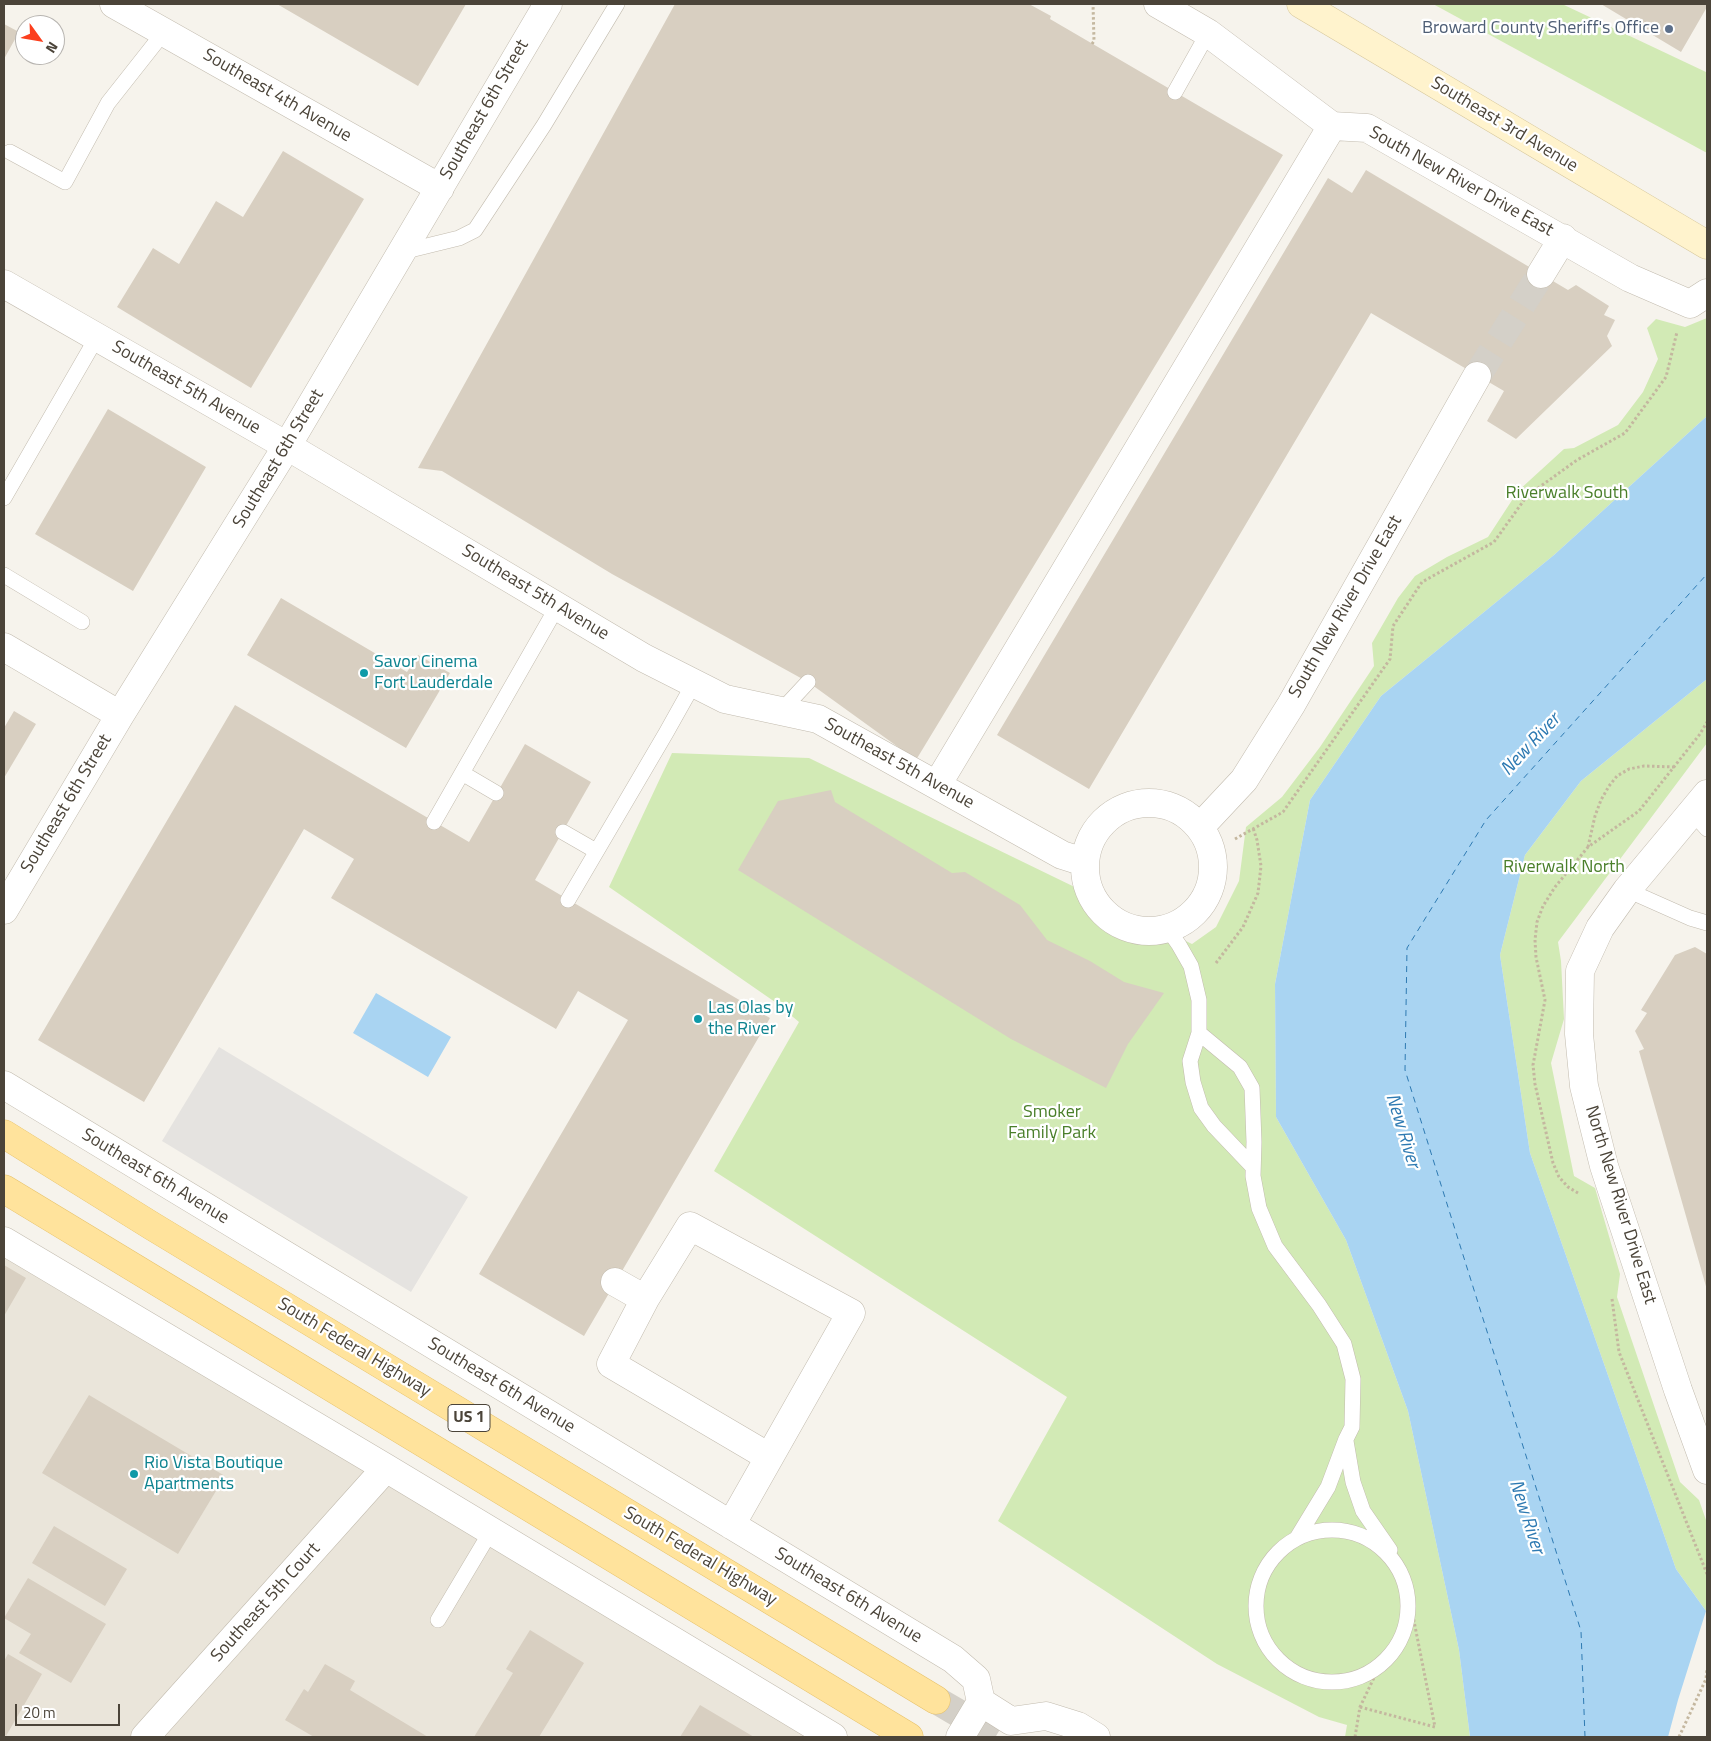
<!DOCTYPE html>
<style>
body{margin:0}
#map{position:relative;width:1711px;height:1741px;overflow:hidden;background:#f6f3ec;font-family:"Titillium Web",sans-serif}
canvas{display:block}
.frame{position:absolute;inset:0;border:5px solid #4b4439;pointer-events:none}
.north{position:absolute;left:15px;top:15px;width:50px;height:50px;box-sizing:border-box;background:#fff;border:1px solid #b7b4b0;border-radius:50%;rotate:122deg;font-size:14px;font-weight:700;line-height:20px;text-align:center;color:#4b4439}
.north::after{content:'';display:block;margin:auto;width:18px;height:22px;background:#fc3f1d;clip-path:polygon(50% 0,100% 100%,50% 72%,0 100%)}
.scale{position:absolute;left:15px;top:1704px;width:105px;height:22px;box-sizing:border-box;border:2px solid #4b4439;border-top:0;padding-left:6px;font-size:15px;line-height:18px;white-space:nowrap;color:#4b4439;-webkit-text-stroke:4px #fff;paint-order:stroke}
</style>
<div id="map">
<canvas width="1711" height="1741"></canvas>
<div class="frame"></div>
<div class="north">N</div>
<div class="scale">20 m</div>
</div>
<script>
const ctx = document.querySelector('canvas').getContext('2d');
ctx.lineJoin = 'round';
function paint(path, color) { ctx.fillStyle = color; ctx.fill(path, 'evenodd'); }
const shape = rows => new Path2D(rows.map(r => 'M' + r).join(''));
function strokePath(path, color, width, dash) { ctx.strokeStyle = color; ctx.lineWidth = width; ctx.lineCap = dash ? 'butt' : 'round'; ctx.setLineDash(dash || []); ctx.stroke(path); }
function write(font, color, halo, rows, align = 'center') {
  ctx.font = font + ' "Titillium Web",sans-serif'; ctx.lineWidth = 4.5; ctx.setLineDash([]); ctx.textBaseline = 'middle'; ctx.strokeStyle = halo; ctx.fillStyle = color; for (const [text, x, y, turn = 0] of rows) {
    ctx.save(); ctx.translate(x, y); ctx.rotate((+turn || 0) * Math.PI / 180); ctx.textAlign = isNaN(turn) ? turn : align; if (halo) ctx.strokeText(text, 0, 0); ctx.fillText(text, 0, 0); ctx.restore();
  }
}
const residential = shape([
 [4,1252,811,1737,4,1737]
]);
const green = shape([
 [1433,4,1562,4,1706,72,1707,71,1707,153],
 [1707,318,1707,416,1554,555,1381,696,1310,800,1275,984,1276,1117,1346,1240,1408,1411,1459,1650,1470,1737,1345,1737,1347,1725,1319,1717,1217,1664,998,1521,1067,1397,714,1171,799,1022,775,1002,609,887,672,753,809,758,1192,944,1216,927,1239,881,1246,827,1282,797,1320,747,1374,666,1372,643,1398,598,1415,576,1447,557,1488,537,1518,491,1564,449,1574,448,1618,425,1643,392,1658,359,1647,328,1656,319,1685,327],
 [1707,679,1707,743,1558,942,1561,961,1564,1019,1551,1063,1574,1176,1595,1188,1620,1274,1617,1297,1680,1482,1699,1500,1707,1523,1706,1611,1676,1569,1530,1153,1500,955,1525,855,1581,781]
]);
const parking = shape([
 [219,1047,468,1197,411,1292,162,1141]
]);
const water = shape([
 [1707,416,1707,679,1581,781,1525,855,1500,955,1530,1153,1676,1569,1706,1611,1678,1700,1668,1737,1470,1737,1459,1650,1408,1411,1346,1240,1276,1117,1275,984,1310,800,1381,696,1554,555],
 [376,993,451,1037,428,1077,353,1033]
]);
const ferry = shape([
 [1585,1737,1581,1631,1405,1070,1407,948,1486,820,1707,574]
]);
const building = shape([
 [277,4,466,4,418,86],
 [675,4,1029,4,1051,16,1050,19,1283,155,916,760,808,682,612,574,442,471,418,468],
 [1601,4,1707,4,1707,7,1681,52],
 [4,24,19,32,4,59],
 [283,151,364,199,251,388,117,307,153,248,179,264,216,201,243,217],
 [1366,170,1568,290,1576,285,1609,306,1604,315,1615,320,1607,336,1612,346,1516,439,1487,421,1504,391,1371,313,1089,789,997,735,1328,178,1352,193],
 [108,409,206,467,133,591,35,534],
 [281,598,407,672,418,655,450,673,406,748,247,655],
 [235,705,469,842,525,744,591,782,535,880,770,1018,584,1336,479,1274,628,1020,578,991,556,1029,331,898,354,859,304,829,144,1102,38,1040],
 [14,711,36,724,4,778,4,728],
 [831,790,835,802,952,873,965,872,1020,905,1047,940,1090,961,1124,982,1164,993,1128,1044,1106,1088,1011,1039,738,870,778,801],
 [1695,947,1707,954,1707,1290,1639,1051,1644,1049,1635,1031,1647,1013,1641,1010,1675,955],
 [4,1265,26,1278,4,1316],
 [89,1395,225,1476,178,1554,42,1473],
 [54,1526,127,1569,105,1606,32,1563],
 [28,1578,106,1624,71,1683,19,1653,31,1634,4,1618],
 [530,1630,584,1663,539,1737,474,1737,513,1673,506,1669],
 [8,1654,42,1674,6,1736,4,1734,4,1661],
 [325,1664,355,1681,350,1690,428,1737,314,1737,285,1720,304,1689,308,1692],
 [700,1705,754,1737,680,1737]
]);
const minorTunnel = shape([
 [1477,376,1541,274]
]);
const primaryTunnel = shape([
 [936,1700,999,1737]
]);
const path = shape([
 [1092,44,1094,41,1093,4],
 [1235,839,1283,812,1390,659,1393,626,1422,582,1494,542,1527,496,1577,460,1625,433,1666,377,1677,332],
 [1588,847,1595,816,1601,800,1609,786,1617,776,1629,769,1644,766,1674,767],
 [1216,963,1243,927,1258,893,1261,866,1257,840,1253,828],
 [1578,1193,1568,1187,1559,1177,1553,1163,1535,1084,1533,1065,1545,1000,1536,957,1535,940,1537,922,1543,906,1555,887,1588,847,1639,811,1700,734,1707,722],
 [1612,1299,1619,1352,1707,1574],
 [1360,1707,1435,1727,1408,1591],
 [1355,1737,1360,1707,1380,1665],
 [1679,1737,1706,1679,1707,1669]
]);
const service = shape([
 [1175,92,1208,33],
 [10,152,65,182,108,103,164,32],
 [402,252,459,238,475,230,544,125,617,4],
 [4,498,97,337],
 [4,575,82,622],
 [781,711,808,682],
 [462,773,496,793],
 [1692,812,1707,829],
 [434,822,557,607],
 [563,832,596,851],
 [1627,890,1690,918,1707,923],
 [568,900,666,733,694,683],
 [1168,929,1179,945,1191,966,1199,1000,1199,1033,1190,1061,1193,1082,1201,1108,1214,1126,1253,1167],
 [1199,1033,1240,1067,1252,1088,1254,1142,1253,1176,1259,1208,1275,1246,1319,1305,1344,1344,1353,1379,1352,1427,1346,1439,1328,1487,1297,1538],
 [1346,1441,1353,1482,1363,1511,1390,1550],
 '1256 1606a76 76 0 1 1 152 0a76 76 0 1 1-152 0Z',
 [438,1620,491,1531]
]);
const minor = shape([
 [114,4,440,188],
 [1158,4,1208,33,1332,126,1367,128,1630,278,1690,304,1707,293],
 [1541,274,1563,238],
 [4,284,287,446,644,658,725,699,818,719,1062,855,1084,862],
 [4,647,120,715],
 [937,785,1332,126],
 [1707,794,1627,890,1600,928,1580,971,1579,1034,1584,1086,1604,1166,1678,1390,1707,1470],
 '1085 867a64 64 0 1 1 128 0a64 64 0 1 1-128 0Z',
 [1200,827,1244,780,1291,705,1477,376],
 [4,910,120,715,287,446,548,4],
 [4,1085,953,1659,976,1679,981,1702],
 [4,1241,386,1468,833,1737],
 [615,1282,645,1299,690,1226,851,1313,731,1525],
 [645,1299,611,1364,769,1457],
 [981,1702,1011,1721,1046,1716,1078,1726,1096,1737],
 [145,1737,386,1468],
 [960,1737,981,1702]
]);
const secondary = shape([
 [1301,4,1707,245]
]);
const primary = shape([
 [4,1134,152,1226,936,1700],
 [4,1189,909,1737]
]);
const markers = [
 [1669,29,5,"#5c6f8a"],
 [364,673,5,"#0f9aa8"],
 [698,1019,5,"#0f9aa8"],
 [134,1474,5,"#0f9aa8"]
];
const shields = [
 [469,1418,42]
];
const shieldNames = [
 ["US 1",469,1418]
];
const serviceNames = [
 ["Broward County Sheriff's Office",1659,29]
];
const streetNames = [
 ["Southeast 4th Avenue",277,96,30],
 ["Southeast 6th Street",485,110,-60],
 ["Southeast 3rd Avenue",1504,125,31],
 ["South New River Drive East",1461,182,29],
 ["Southeast 5th Avenue",186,388,30],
 ["Southeast 6th Street",279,459,-59],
 ["Southeast 5th Avenue",535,593,31],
 ["South New River Drive East",1346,607,-60],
 ["Southeast 5th Avenue",899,764,29],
 ["Southeast 6th Street",67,804,-59],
 ["Southeast 6th Avenue",155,1177,31],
 ["North New River Drive East",1620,1205,73],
 ["South Federal Highway",354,1348,31],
 ["Southeast 6th Avenue",501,1386,31],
 ["South Federal Highway",700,1557,31],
 ["Southeast 6th Avenue",848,1596,31],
 ["Southeast 5th Court",266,1603,-48]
];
const parkNames = [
 ["Riverwalk South",1567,494],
 ["Riverwalk North",1564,868],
 ["Smoker",1052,1113],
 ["Family Park",1052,1134]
];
const cultureNames = [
 ["Savor Cinema",374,663],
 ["Fort Lauderdale",374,684],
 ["Las Olas by",708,1009],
 ["the River",708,1030],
 ["Rio Vista Boutique",144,1464],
 ["Apartments",144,1485]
];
const waterNames = [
 ["New River",1531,745,-47],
 ["New River",1402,1131,73],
 ["New River",1526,1517,72]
];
paint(residential, '#eae5da');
paint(green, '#d2eab5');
paint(parking, '#e5e3e0');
paint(water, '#a9d4f2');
strokePath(ferry, '#2e7ab2', 1, [6, 5]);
paint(building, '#d8cfc1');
strokePath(minorTunnel, '#d4d0c8', 28, [28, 14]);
strokePath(primaryTunnel, '#d4d0c8', 28, [28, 14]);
strokePath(service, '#c2bbae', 16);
strokePath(minor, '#c2bbae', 29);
strokePath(secondary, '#d6c79b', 29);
strokePath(primary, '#e6c16a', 29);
strokePath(path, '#c4b79f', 3, [2.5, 2.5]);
strokePath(service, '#fff', 15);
strokePath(minor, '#fff', 28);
strokePath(secondary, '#fff3cd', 28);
strokePath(primary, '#ffe39c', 28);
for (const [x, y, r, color] of markers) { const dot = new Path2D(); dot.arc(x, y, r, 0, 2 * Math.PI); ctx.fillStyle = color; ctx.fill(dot); strokePath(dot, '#fff', 2); }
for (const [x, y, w] of shields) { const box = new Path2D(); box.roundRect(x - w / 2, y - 13.5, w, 27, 4); ctx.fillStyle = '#fff'; ctx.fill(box); strokePath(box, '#4b4439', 1); }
write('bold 16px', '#4b4439', null, shieldNames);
write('18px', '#4e5e75', '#fff', serviceNames, 'right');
write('18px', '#4b4439', '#fff', streetNames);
write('18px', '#4a7f2a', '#fff', parkNames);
write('18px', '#0d838f', '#fff', cultureNames, 'left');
write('italic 19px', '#2e7ab2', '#fff', waterNames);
</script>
